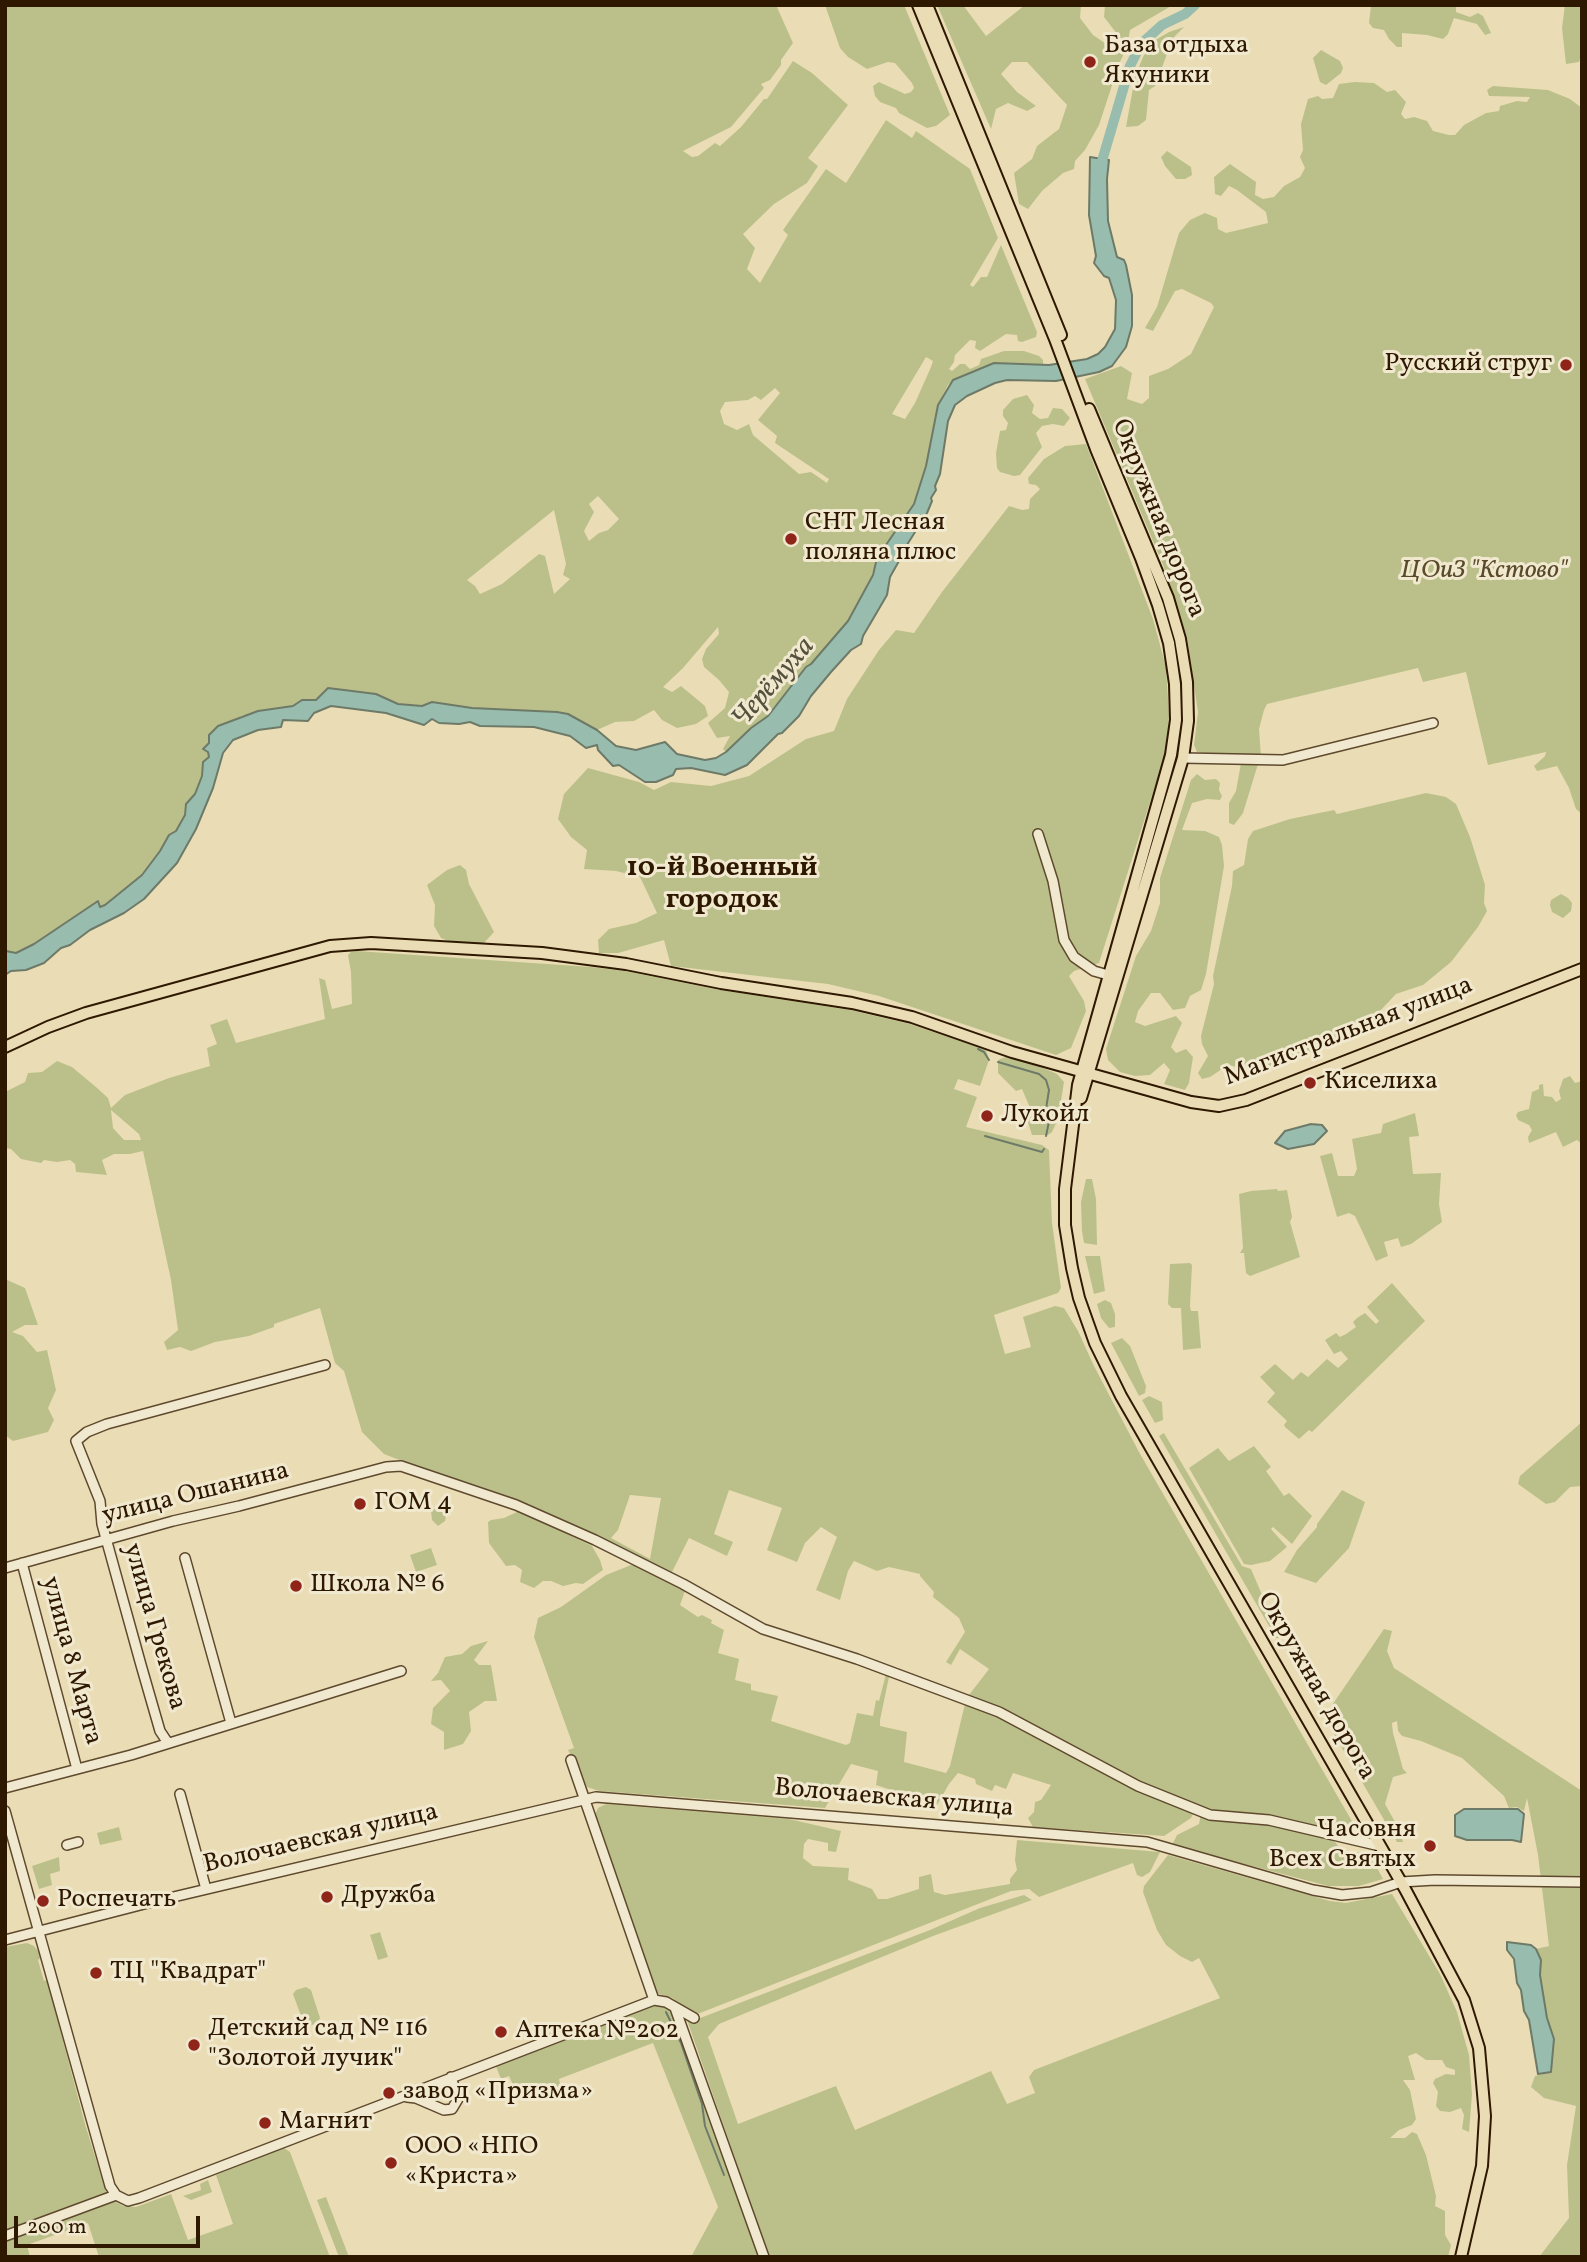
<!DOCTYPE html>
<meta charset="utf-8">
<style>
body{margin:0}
#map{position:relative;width:1587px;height:2262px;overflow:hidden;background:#eaddb5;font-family:Vollkorn,serif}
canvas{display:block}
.frame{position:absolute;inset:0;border:7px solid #2f1800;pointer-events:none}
.scale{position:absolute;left:14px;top:2216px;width:186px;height:32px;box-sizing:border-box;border:4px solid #2f1800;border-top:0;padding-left:9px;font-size:21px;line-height:24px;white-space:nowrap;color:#2f1800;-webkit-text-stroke:5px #f1e9cf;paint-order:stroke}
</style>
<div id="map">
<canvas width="1587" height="2262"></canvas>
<div class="frame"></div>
<div class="scale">200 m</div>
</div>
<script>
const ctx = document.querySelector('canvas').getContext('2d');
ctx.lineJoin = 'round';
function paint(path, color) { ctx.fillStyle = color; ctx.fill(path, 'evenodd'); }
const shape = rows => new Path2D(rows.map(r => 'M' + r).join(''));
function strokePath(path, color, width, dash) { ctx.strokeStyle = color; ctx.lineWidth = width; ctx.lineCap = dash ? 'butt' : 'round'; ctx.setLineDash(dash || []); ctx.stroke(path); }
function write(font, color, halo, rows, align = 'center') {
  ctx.font = font + ' Vollkorn,serif'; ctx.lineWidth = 6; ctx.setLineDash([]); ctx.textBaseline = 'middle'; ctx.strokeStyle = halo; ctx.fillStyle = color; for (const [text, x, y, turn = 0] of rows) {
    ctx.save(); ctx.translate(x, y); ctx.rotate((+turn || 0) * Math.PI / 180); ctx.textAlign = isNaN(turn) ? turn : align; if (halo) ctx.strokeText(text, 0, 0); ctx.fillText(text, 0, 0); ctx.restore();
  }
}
const green = shape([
 [5,5,776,5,793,43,781,60,781,65,770,80,761,84,764,88,731,127,683,151,692,157,698,156,715,143,720,146,741,127,764,99,767,99,793,61,812,73,848,105,808,158,818,166,807,183,774,204,743,234,755,248,747,269,760,283,788,235,783,230,826,169,846,183,886,120,912,138,916,131,970,169,998,238,970,285,973,287,981,277,987,277,1001,245,1037,332,1036,337,1022,342,1018,341,1017,335,1006,334,980,351,975,348,976,341,970,340,955,355,954,362,949,369,952,371,960,364,965,364,970,369,979,365,981,359,1004,351,1024,351,1039,356,1043,360,1043,365,967,375,953,380,948,385,938,405,926,466,914,504,877,558,872,575,848,621,811,664,806,667,768,716,751,728,726,752,723,749,730,736,717,738,708,723,725,708,729,692,719,680,704,667,702,659,706,649,719,634,718,627,683,668,663,687,672,692,681,686,705,706,708,716,696,724,677,728,662,720,654,710,634,721,615,722,597,730,568,714,557,712,472,708,432,702,422,706,398,704,376,694,328,688,316,701,302,700,293,706,241,716,204,750,208,752,209,757,202,768,202,776,195,794,186,804,185,815,176,831,142,875,105,905,100,907,98,902,34,944,16,953,5,952],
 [926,357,933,361,931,367,915,403,905,419,892,414],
 [775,388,780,393,758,420,777,436,775,443,829,479,827,483,811,472,799,474,753,435,749,424,737,430,724,424,720,411,725,402,748,400,755,396,761,400],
 [598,496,619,519,608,530,599,533,589,541,584,531,594,512,589,504],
 [554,510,566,564,563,575,570,579,554,594,545,556,539,554,502,584,480,594,475,586,467,580],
 [825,5,904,5,950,115,936,126,927,128,899,113,896,108,880,102,875,96,873,86,879,82,905,94,911,92,914,88,912,83,895,63,888,62,867,69,848,57,840,48],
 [937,5,963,5,986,36,1025,5,1081,5,1080,18,1093,35,1109,46,1121,39,1104,17,1105,5,1173,5,1130,30,1127,47,1119,64,1099,125,1085,150,1075,161,1074,169,1063,173,1042,191,1028,209,1019,204,1014,173,1032,159,1037,146,1059,129,1067,105,1027,62,1012,62,1001,74,1017,92,1036,106,1027,111,1008,103,996,109,991,129],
 [1371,5,1454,5,1456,7,1456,12,1470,17,1478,13,1483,16,1491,33,1485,35,1477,24,1454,18,1448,34,1443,39,1427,35,1402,33,1402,47,1397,47,1389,39,1384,30,1373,28,1369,23],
 [1565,5,1582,5,1582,52,1579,62,1566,64,1562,28],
 [1184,27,1173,38,1155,86,1149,90,1146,120,1138,126,1126,127,1135,77,1143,57,1152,42,1169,32],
 [1321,50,1340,61,1343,68,1341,73,1326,85,1320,82,1313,58],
 [1355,82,1374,83,1387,92,1395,90,1406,102,1401,114,1405,119,1414,117,1427,121,1433,131,1449,135,1455,135,1464,125,1486,113,1499,111,1500,106,1517,101,1527,102,1530,97,1489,96,1487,90,1493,86,1548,90,1570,99,1582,108,1582,814,1576,809,1569,788,1557,766,1537,771,1534,766,1545,756,1546,752,1488,765,1466,672,1423,682,1418,668,1267,704,1264,710,1259,729,1261,757,1208,754,1197,752,1194,745,1198,712,1187,638,1163,565,1085,379,1121,366,1132,373,1127,399,1142,404,1149,398,1149,376,1168,369,1191,354,1214,307,1211,303,1182,289,1175,291,1153,331,1145,328,1157,307,1179,233,1190,220,1205,213,1217,218,1218,229,1226,233,1268,223,1266,212,1237,190,1229,186,1221,196,1215,194,1214,177,1230,164,1256,182,1255,195,1263,199,1274,197,1284,186,1300,177,1305,168,1300,157,1303,150,1301,124,1308,99,1318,96,1322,99,1333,98,1339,84],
 [1167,151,1191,167,1192,175,1185,179,1176,179,1165,166,1161,157],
 [1027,395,1034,405,1032,413,1040,419,1048,418,1053,408,1062,409,1070,418,1064,426,1053,424,1042,426,1036,433,1042,447,1020,475,1014,476,1000,472,997,468,996,453,1000,431,1006,430,1008,423,1003,416,1003,410,1013,399],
 [1086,444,1153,619,1166,667,1169,715,1168,744,1158,777,1099,963,1074,971,1069,976,1084,1001,1086,1011,1071,1048,1056,1055,879,996,828,984,671,966,664,940,618,953,599,953,598,940,609,929,636,923,657,913,640,877,616,871,584,869,587,850,571,837,558,819,564,794,588,768,639,782,654,790,671,782,711,786,749,776,806,739,834,731,847,699,879,650,896,630,914,633,942,592,1009,506,1022,510,1029,509,1030,499,1040,489,1036,485,1029,484,1028,478,1044,459,1065,446],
 [1241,763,1258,764,1243,813,1234,825,1229,823,1229,803,1236,791],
 [1197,774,1205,780,1216,779,1220,783,1219,790,1222,796,1220,800,1207,799,1192,803,1182,830,1205,831,1219,837,1222,845,1224,866,1206,974,1201,990,1190,996,1185,1008,1173,1010,1160,993,1151,993,1138,1011,1135,1022,1145,1026,1176,1016,1182,1023,1171,1047,1176,1053,1186,1049,1193,1057,1189,1083,1185,1090,1164,1084,1170,1070,1164,1063,1150,1075,1135,1076,1120,1072,1108,1060,1106,1049,1136,956,1151,931,1160,903,1160,878,1191,780],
 [1426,793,1446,797,1456,804,1470,837,1485,885,1484,903,1487,911,1478,927,1451,962,1423,985,1396,994,1380,1011,1349,1026,1339,1040,1264,1073,1228,1065,1210,1077,1202,1079,1198,1073,1208,1056,1202,1044,1201,1036,1214,984,1213,976,1232,886,1233,871,1244,865,1248,839,1253,831,1290,819,1334,810,1337,814],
 [460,865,466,870,469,884,494,932,483,944,453,943,441,938,434,926,435,905,427,885,447,870],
 [1561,894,1568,898,1572,903,1571,911,1563,918,1552,912,1550,905,1551,900],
 [357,951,591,967,625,971,720,990,850,1010,910,1024,986,1050,989,1060,980,1086,958,1079,954,1089,977,1097,966,1127,1042,1145,1049,1150,1052,1223,1061,1288,1058,1293,994,1315,1005,1354,1031,1347,1023,1317,1055,1306,1064,1308,1078,1331,1094,1366,1139,1452,1353,1823,1353,1827,1345,1833,1313,1827,1313,1835,1328,1838,1336,1843,1341,1851,1364,1853,1375,1864,1383,1879,1359,1886,1328,1886,1172,1845,1177,1835,1199,1824,1202,1808,1139,1783,1003,1709,969,1695,989,1669,960,1649,951,1665,946,1662,965,1632,959,1618,933,1597,934,1592,920,1576,920,1574,889,1567,877,1571,854,1561,848,1571,840,1600,816,1590,837,1537,821,1527,805,1543,797,1562,767,1550,782,1508,729,1490,714,1534,733,1542,727,1556,689,1538,672,1572,597,1537,384,1454,362,1432,344,1371,335,1363,320,1308,274,1324,274,1327,249,1336,215,1342,191,1351,180,1347,167,1350,164,1342,178,1330,171,1280,143,1151,130,1154,114,1154,102,1160,107,1175,76,1172,75,1164,70,1160,57,1162,44,1160,41,1163,21,1159,11,1149,5,1148,5,1092,25,1082,28,1073,42,1072,57,1061,72,1067,96,1087,108,1098,111,1108,125,1095,169,1078,210,1066,207,1048,217,1044,210,1025,227,1019,236,1043,325,1019,319,978,325,980,332,1009,352,1004,351,972,348,955,351,952],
 [111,1110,139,1134,141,1140,124,1140,113,1128],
 [630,1495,661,1498,650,1559,611,1538,618,1530],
 [1008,1056,1048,1070,1057,1074,1064,1082,1058,1119,1052,1132,1048,1135,1032,1135,1025,1113,1031,1110,1022,1089,1016,1091,998,1073,998,1060],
 [1570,1076,1575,1083,1582,1081,1582,1144,1577,1140,1563,1147,1556,1132,1529,1143,1528,1137,1532,1130,1529,1125,1518,1120,1516,1115,1518,1112,1529,1109,1532,1092,1539,1089,1539,1085,1543,1084,1544,1096,1552,1097,1556,1102,1561,1099,1559,1091,1563,1079],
 [1415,1113,1419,1136,1409,1137,1413,1174,1441,1173,1439,1204,1442,1222,1411,1244,1401,1247,1398,1238,1384,1242,1388,1256,1376,1261,1355,1216,1349,1213,1337,1217,1320,1156,1332,1153,1338,1176,1354,1176,1357,1169,1352,1139,1381,1133,1383,1124],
 [1086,1179,1092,1179,1096,1199,1097,1245,1084,1243,1082,1231,1081,1202],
 [1277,1189,1278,1191,1287,1190,1292,1217,1290,1222,1300,1257,1250,1276,1246,1273,1244,1253,1240,1253,1243,1248,1239,1194,1251,1191],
 [1085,1256,1100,1256,1105,1291,1094,1294],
 [1170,1264,1190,1263,1192,1265,1190,1306,1191,1311,1198,1311,1201,1348,1183,1350,1181,1308,1172,1308,1168,1304],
 [5,1279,25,1288,38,1325,25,1325,12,1332,23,1336,37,1352,47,1350,56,1390,48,1408,54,1420,48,1432,13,1441,5,1435],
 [1392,1283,1425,1321,1312,1432,1309,1430,1299,1439,1285,1427,1284,1425,1287,1421,1267,1402,1275,1393,1260,1377,1275,1364,1293,1380,1301,1372,1308,1377,1327,1359,1338,1368,1348,1359,1341,1351,1334,1354,1325,1340,1336,1333,1340,1337,1346,1334,1356,1327,1353,1322,1357,1318,1365,1313,1376,1324,1379,1321,1367,1307],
 [1105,1300,1111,1303,1115,1314,1115,1327,1109,1328,1101,1318,1097,1304],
 [1122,1338,1130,1346,1146,1386,1145,1393,1139,1396,1111,1343],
 [1149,1396,1162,1402,1163,1420,1155,1423,1142,1400],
 [1582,1422,1582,1486,1570,1487,1555,1502,1546,1504,1518,1484,1520,1476],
 [1164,1433,1242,1566,1251,1569,1266,1604,1274,1612,1281,1631,1280,1638,1276,1638,1159,1436],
 [1254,1446,1271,1467,1266,1471,1284,1496,1289,1493,1312,1516,1292,1544,1273,1527,1271,1529,1287,1547,1270,1561,1251,1565,1244,1564,1189,1468,1218,1448,1229,1461],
 [1342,1490,1365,1502,1349,1548,1316,1583,1284,1572,1297,1550,1317,1527,1317,1524],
 [440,1506,447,1511,445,1521,438,1526,432,1520,431,1511],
 [519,1511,592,1546,600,1560,603,1570,583,1584,576,1583,563,1586,551,1581,543,1581,534,1588,520,1582,522,1570,515,1565,506,1566,489,1543,488,1522,491,1520,504,1518],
 [431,1548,437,1565,416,1572,410,1555],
 [631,1565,638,1566,674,1584,685,1591,680,1605,698,1617,702,1615,712,1620,711,1623,724,1630,718,1653,739,1659,735,1680,751,1684,751,1690,778,1696,771,1721,846,1745,850,1743,857,1713,873,1716,876,1700,879,1701,886,1674,889,1677,880,1720,880,1726,907,1732,904,1762,946,1773,950,1766,965,1704,967,1703,994,1713,1094,1769,1179,1807,1193,1814,1191,1818,1164,1836,1033,1827,1028,1818,1034,1812,1035,1802,1041,1800,1051,1785,1013,1773,1006,1789,995,1785,992,1791,976,1784,975,1779,958,1773,949,1784,937,1805,876,1785,878,1771,851,1764,825,1808,599,1791,587,1787,568,1750,574,1748,534,1637,538,1618,561,1607,606,1575],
 [1384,1629,1392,1631,1387,1651,1394,1668,1582,1791,1582,2257,1539,2257,1569,2218,1567,2165,1576,2106,1544,2098,1531,2087,1535,2076,1551,2072,1554,2039,1547,2018,1540,1975,1541,1960,1536,1949,1549,1946,1538,1855,1527,1798,1524,1811,1517,1807,1509,1808,1504,1796,1462,1758,1421,1741,1402,1736,1398,1731,1397,1721,1392,1723,1393,1733,1403,1769,1407,1773,1393,1777,1385,1804,1399,1829,1403,1842,1397,1842,1324,1717],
 [488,1641,474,1660,479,1665,491,1665,497,1701,485,1701,469,1712,471,1731,463,1744,444,1750,444,1732,431,1724,433,1708,450,1691,441,1680,431,1681,438,1673,445,1657,462,1654,471,1646],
 [606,1804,789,1819,841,1831,836,1852,828,1851,828,1843,808,1839,804,1844,803,1858,813,1866,849,1868,848,1880,872,1889,878,1899,887,1899,919,1889,919,1877,931,1874,934,1892,945,1895,1010,1884,1010,1879,1017,1870,1015,1860,1017,1840,1160,1852,1150,1872,1142,1877,1137,1875,1133,1863,1039,1897,1029,1889,1011,1891,695,2015,672,1998,656,1993,595,1815,598,1808],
 [119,1827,122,1840,100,1845,97,1833],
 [1168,1855,1330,1901,1346,1903,1392,1894,1440,1974,1457,2012,1469,2055,1472,2094,1469,2132,1462,2129,1464,2115,1461,2108,1450,2112,1440,2111,1436,2106,1438,2092,1433,2083,1435,2079,1446,2074,1455,2075,1455,2070,1446,2067,1442,2060,1426,2060,1416,2053,1408,2056,1415,2080,1403,2080,1410,2090,1416,2119,1412,2125,1399,2130,1390,2138,1405,2138,1412,2132,1417,2134,1426,2155,1436,2196,1435,2206,1445,2211,1445,2235,1451,2245,1448,2257,769,2257,686,2017,695,2020,930,1930,980,1908,1024,1895,1032,1900,933,1936,719,2024,708,2037,738,2124,836,2086,855,2130,991,2071,1007,2104,1035,2093,1029,2077,1034,2070,1220,1998,1199,1958,1192,1962,1180,1956,1166,1945,1157,1930,1143,1892,1144,1886],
 [59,1857,60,1871,50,1874,52,1885,39,1889,32,1866],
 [380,1932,388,1957,378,1960,370,1935],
 [27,1943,34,1946,39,1952,41,1958,38,1960,44,1981,47,1980,85,2124,107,2195,5,2232,5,1947],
 [306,1987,311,1990,320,2018,318,2023,309,2026,304,2024,293,1994,296,1990],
 [657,2004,669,2008,676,2020,759,2257,691,2257,718,2207,653,2043,559,2079,561,2088,530,2100,524,2083,514,2087,509,2076,501,2079,495,2064],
 [284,2148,290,2152,330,2257,99,2257,88,2223,27,2245,30,2257,5,2257,5,2239,113,2200,123,2206,136,2207,171,2194,188,2240,233,2224,216,2175],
 [208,2180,212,2192,191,2200,183,2196,201,2190,200,2184],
 [326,2197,349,2257,339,2257,317,2200]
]);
const water = shape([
 [1090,157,1109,160,1107,179,1108,221,1117,257,1124,260,1126,265,1132,295,1132,326,1126,347,1112,366,1099,372,1056,381,1007,380,995,383,967,396,955,405,948,421,940,474,935,486,936,490,931,498,932,501,927,513,905,548,903,558,899,561,890,577,887,595,863,636,861,644,851,650,831,672,811,696,799,716,782,733,778,734,747,765,725,775,691,768,676,769,673,775,656,782,645,782,619,765,613,766,598,750,597,745,586,748,570,736,534,727,480,726,470,722,459,724,439,723,432,719,424,725,386,713,331,706,314,713,308,721,283,720,281,727,258,730,233,740,223,753,213,788,196,829,177,863,144,899,124,913,90,930,70,945,61,948,44,963,26,970,11,971,5,975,6,951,16,953,34,944,98,901,100,907,105,905,142,875,160,851,169,835,176,831,185,815,186,804,195,794,202,776,203,762,209,757,208,752,203,749,209,743,209,735,218,726,258,711,293,706,302,700,316,700,328,688,376,694,398,704,422,706,432,702,472,708,557,712,568,714,597,730,616,746,636,750,665,742,677,754,705,760,716,758,726,752,751,728,768,716,806,667,811,664,848,621,873,575,877,558,914,504,926,466,938,405,953,380,994,363,1049,365,1087,359,1098,354,1105,347,1115,329,1116,300,1109,278,1104,276,1094,263,1096,256,1089,215,1090,157],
 [1311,1124,1322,1125,1327,1131,1314,1144,1288,1149,1275,1143,1285,1131,1311,1124],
 [1464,1809,1518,1809,1524,1814,1521,1842,1512,1840,1467,1840,1455,1836,1455,1815,1464,1809],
 [1507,1942,1531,1945,1536,1949,1541,1960,1540,1975,1547,2018,1554,2039,1551,2072,1538,2074,1529,2020,1524,2011,1521,1990,1517,1983,1514,1959,1507,1950,1507,1942]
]);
const stream = shape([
 [978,1049,984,1052,989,1060],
 [998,1062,1039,1074,1046,1080,1049,1090,1046,1109,1051,1112,1046,1136],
 [985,1136,1042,1152,1044,1149],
 [666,2012,681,2043,702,2104,705,2126,724,2175]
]);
const river = shape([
 [1099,171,1130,66,1141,44,1162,25,1185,14,1195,5]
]);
const minor = shape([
 [1183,758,1283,760,1433,723],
 [1038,834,1053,881,1064,940,1074,957,1094,971,1108,975],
 [185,1558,231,1723],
 [22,1563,77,1769],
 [5,1568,173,1521,239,1506,386,1467,401,1466,516,1505,595,1540,683,1584,763,1629,857,1659,999,1712,1138,1786,1210,1815,1269,1820,1380,1846],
 [168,1743,160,1731,141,1665,102,1524,100,1501,76,1441,87,1432,107,1424,325,1365],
 [571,1760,654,2000],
 [5,1788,131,1755,401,1671],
 [180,1794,206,1889],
 [5,1811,110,2186,116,2195],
 [67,1845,78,1842],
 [5,1940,148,1903,596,1797,1147,1842,1313,1890,1342,1895,1371,1892,1401,1882,1435,1880,1582,1882],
 [675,2008,764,2257],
 [407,2097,416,2098,444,2110,452,2109,458,2099,451,2077],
 [5,2236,116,2195,128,2201,139,2198,654,2000,666,2002,694,2018]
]);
const major = shape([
 [918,5,1055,339,1096,449,1141,558,1158,605,1169,643,1175,684,1176,720,1171,755,1078,1085,1065,1189,1065,1225,1072,1268,1079,1298,1095,1343,1121,1396,1405,1889,1464,2000,1479,2048,1485,2116,1482,2166,1461,2257],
 [927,5,1061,335],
 [5,1047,48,1027,86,1013,330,946,371,943,542,953,626,964,721,983,852,1003,912,1017,1012,1052,1191,1102,1219,1106,1246,1100,1582,969],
 [1081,1098,1183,758,1188,721,1187,682,1180,639,1168,598,1089,409]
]);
const markers = [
 [1090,62,7,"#8f2418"],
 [1566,365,7,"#8f2418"],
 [791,539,7,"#8f2418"],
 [1310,1083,7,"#8f2418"],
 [987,1116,7,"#8f2418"],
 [360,1504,7,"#8f2418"],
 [296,1586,7,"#8f2418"],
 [1430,1846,7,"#8f2418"],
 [327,1897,7,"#8f2418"],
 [43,1901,7,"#8f2418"],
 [96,1973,7,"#8f2418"],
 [501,2032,7,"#8f2418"],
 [194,2045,7,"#8f2418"],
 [389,2093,7,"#8f2418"],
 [265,2123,7,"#8f2418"],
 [391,2163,7,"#8f2418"]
];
const poiNames = [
 ["База отдыха",1104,47],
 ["Якуники",1104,77],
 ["Русский струг",1552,365,"right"],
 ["СНТ Лесная",805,524],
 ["поляна плюс",805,554],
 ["Киселиха",1324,1083],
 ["Лукойл",1001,1116],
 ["ГОМ 4",374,1504],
 ["Школа № 6",310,1586],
 ["Часовня",1416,1831,"right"],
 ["Всех Святых",1416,1861,"right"],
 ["Дружба",341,1897],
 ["Роспечать",57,1901],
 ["ТЦ \"Квадрат\"",110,1973],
 ["Детский сад № 116",208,2030],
 ["\"Золотой лучик\"",208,2060],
 ["Аптека №202",515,2032],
 ["завод «Призма»",403,2093],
 ["Магнит",279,2123],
 ["ООО «НПО",405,2148],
 ["«Криста»",405,2178]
];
const streetNames = [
 ["Окружная дорога",1157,519,68],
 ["Магистральная улица",1349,1033,-21],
 ["улица Ошанина",196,1495,-14],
 ["улица Грекова",153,1627,74],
 ["улица 8 Марта",70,1661,75],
 ["Окружная дорога",1315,1687,60],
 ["Волочаевская улица",894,1800,5],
 ["Волочаевская улица",321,1840,-13]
];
const parkNames = [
 ["ЦОиЗ \"Кстово\"",1484,572]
];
const waterNames = [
 ["Черёмуха",775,684,-49]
];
const neighbourhoodNames = [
 ["10-й Военный",722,870],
 ["городок",722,902]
];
paint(green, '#bbc08b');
paint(water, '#98bcad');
strokePath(water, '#6e7a68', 2);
strokePath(stream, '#6e7a68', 2);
strokePath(river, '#98bcad', 10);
strokePath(minor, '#5e492d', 12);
strokePath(major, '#2f1800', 14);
strokePath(minor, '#f1e9cf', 9);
strokePath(major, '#eaddb5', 10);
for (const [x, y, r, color] of markers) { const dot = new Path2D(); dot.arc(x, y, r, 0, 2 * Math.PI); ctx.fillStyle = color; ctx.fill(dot); strokePath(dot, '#f1e9cf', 2.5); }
write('26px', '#2f1800', '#f1e9cf', poiNames, 'left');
write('26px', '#2f1800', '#f1e9cf', streetNames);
write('italic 26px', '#594a2a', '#f1e9cf', parkNames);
write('italic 28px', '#54513d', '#f1e9cf', waterNames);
write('bold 28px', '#2f1800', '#f1e9cf', neighbourhoodNames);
</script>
